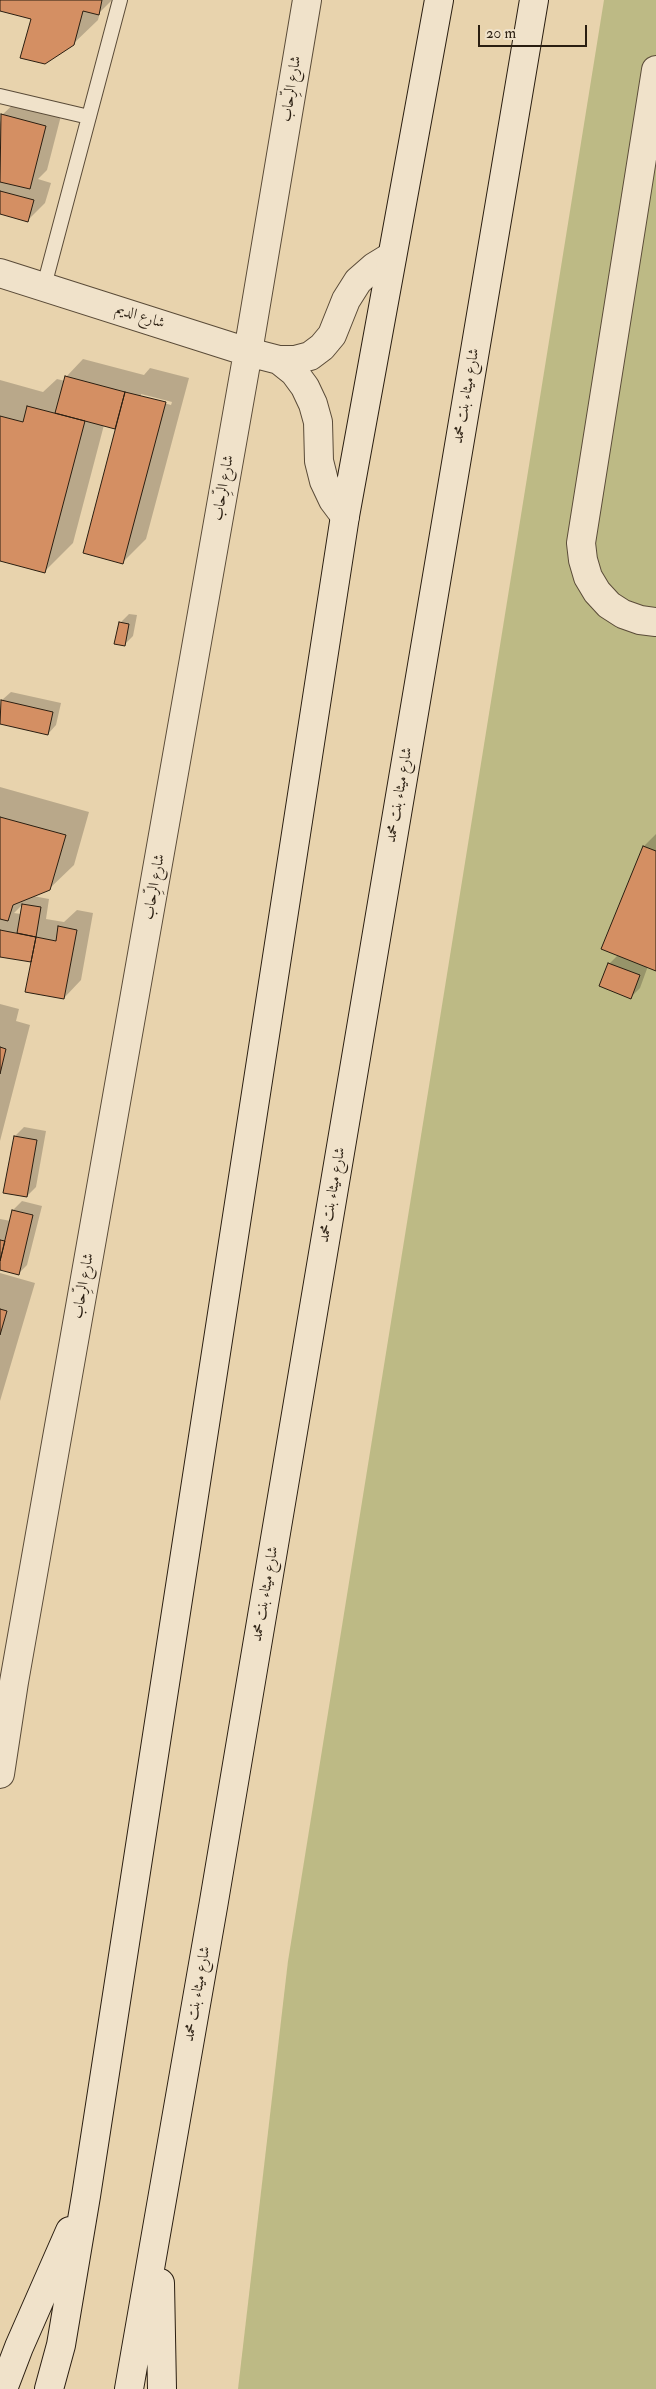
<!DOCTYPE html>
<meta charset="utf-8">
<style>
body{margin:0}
#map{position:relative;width:656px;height:2389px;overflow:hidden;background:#e8d3ad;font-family:"IM FELL Double Pica",serif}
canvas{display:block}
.scale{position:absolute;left:478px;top:25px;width:109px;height:22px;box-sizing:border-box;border:2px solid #2a1e11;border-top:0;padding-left:6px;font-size:15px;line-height:18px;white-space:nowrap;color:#2a1e11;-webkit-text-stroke:4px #f0e2ca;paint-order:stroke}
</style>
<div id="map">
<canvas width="656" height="2389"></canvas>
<div class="scale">20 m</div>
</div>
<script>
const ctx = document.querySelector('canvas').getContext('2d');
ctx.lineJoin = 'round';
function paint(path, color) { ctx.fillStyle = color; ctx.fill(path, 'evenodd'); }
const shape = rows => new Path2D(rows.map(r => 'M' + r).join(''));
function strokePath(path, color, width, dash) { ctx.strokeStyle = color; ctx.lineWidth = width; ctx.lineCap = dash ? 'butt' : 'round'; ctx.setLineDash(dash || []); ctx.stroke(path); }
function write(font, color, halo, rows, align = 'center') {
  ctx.font = font + ' "IM FELL Double Pica",Amiri,serif'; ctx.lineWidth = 4; ctx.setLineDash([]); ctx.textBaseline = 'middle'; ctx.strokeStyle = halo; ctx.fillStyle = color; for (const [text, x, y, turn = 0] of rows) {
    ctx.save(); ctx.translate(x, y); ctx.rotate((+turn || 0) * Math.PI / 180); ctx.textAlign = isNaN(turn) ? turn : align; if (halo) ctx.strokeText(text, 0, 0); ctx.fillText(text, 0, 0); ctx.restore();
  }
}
const green = shape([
 [604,0,656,0,656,2389,238,2389,288,1961]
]);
const shadow = shape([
 [0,0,112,0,100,12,98,20,73,44,33,18,0,10],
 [20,98,63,108,47,170,38,179,51,183,45,203,28,220,0,213,0,124,2,115],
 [83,359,144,375,150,368,189,378,146,539,122,563,118,424,115,427,104,425,73,543,45,571,0,560,0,380,43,392,57,379,65,381,66,377],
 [141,394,172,402,171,405,141,397],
 [129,614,137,615,133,636,124,645,120,623],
 [11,692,61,703,56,725,48,734,0,722,2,700],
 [0,787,89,812,74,865,49,889,33,896,49,899,46,919,64,922,77,910,93,913,81,980,64,998,32,961,0,955],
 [23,904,21,914,14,913],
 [656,834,656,969,648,966,640,988,631,997,609,964,618,955,644,846],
 [0,1004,19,1009,16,1021,30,1025,0,1141],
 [24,1127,46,1131,36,1187,27,1196,15,1136],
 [22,1201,42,1206,27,1265,18,1274,0,1269,0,1219,11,1221,13,1210],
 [0,1273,35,1283,0,1401]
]);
const building = shape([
 [0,0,102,0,99,15,83,11,74,45,45,64,20,58,31,19,0,11,0,0],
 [1,114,46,126,30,189,0,182,1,114],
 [0,191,34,200,28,222,0,214,0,191],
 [65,376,125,392,115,429,55,413,65,376],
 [125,392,166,402,123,564,83,553,125,392],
 [27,406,85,421,45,573,0,561,0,416,23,422,27,406],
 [119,622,129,624,125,646,114,644,119,622],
 [1,700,53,712,48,735,0,724,1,700],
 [0,817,66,835,50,890,13,905,8,921,0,919,0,817],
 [643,846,656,851,656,971,601,949,643,846],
 [22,904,41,907,36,937,17,933,22,904],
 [58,926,77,930,64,999,25,992,36,937,56,941,58,926],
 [0,930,36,937,31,962,0,957,0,930],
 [608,963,640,975,631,999,599,986,608,963],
 [0,1047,6,1049,0,1074,0,1047],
 [14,1136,37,1140,27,1197,3,1193,14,1136],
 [12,1210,33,1215,19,1275,0,1270,0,1261,12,1210],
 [0,1240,5,1241,0,1261,0,1240],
 [0,1309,7,1311,0,1335,0,1309]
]);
const service = shape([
 [0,96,89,117],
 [44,286,120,0]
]);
const minor = shape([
 [656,70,581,543,583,560,588,577,597,592,609,605,623,614,640,620,656,622],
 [0,273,248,352,279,360,295,360,310,356,322,347,332,335,346,300,358,281,374,267,392,256],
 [279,360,294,372,305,387,313,404,318,422,319,461,324,481,333,500,345,516],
 [0,1774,14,1682,248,352,307,0]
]);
const secondary = shape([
 [160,2283,162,2389],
 [3,2389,19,2347,70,2231],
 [49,2389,61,2345,86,2196,345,516,439,0],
 [129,2389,213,1907,534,0]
]);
const streetNames = [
 ["شارع الرِّحاب",292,89,-81],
 ["شارع الديم",140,317,18],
 ["شارع ميثاء بنت محمد",467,396,-80],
 ["شارع الرِّحاب",224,488,-80],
 ["شارع ميثاء بنت محمد",400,795,-80],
 ["شارع الرِّحاب",155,887,-80],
 ["شارع ميثاء بنت محمد",333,1195,-80],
 ["شارع الرِّحاب",84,1286,-80],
 ["شارع ميثاء بنت محمد",266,1594,-80],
 ["شارع ميثاء بنت محمد",198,1994,-80]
];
paint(green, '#bdba85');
paint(shadow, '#0003');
paint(building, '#d48f63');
strokePath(building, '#2a1e11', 1);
strokePath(service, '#5a4b38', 16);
strokePath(minor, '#5a4b38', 30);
strokePath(secondary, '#2a1e11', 30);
strokePath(service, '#f0e2ca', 14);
strokePath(minor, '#f0e2ca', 28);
strokePath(secondary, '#f0e2ca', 28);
write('15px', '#2a1e11', '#f0e2ca', streetNames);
</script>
